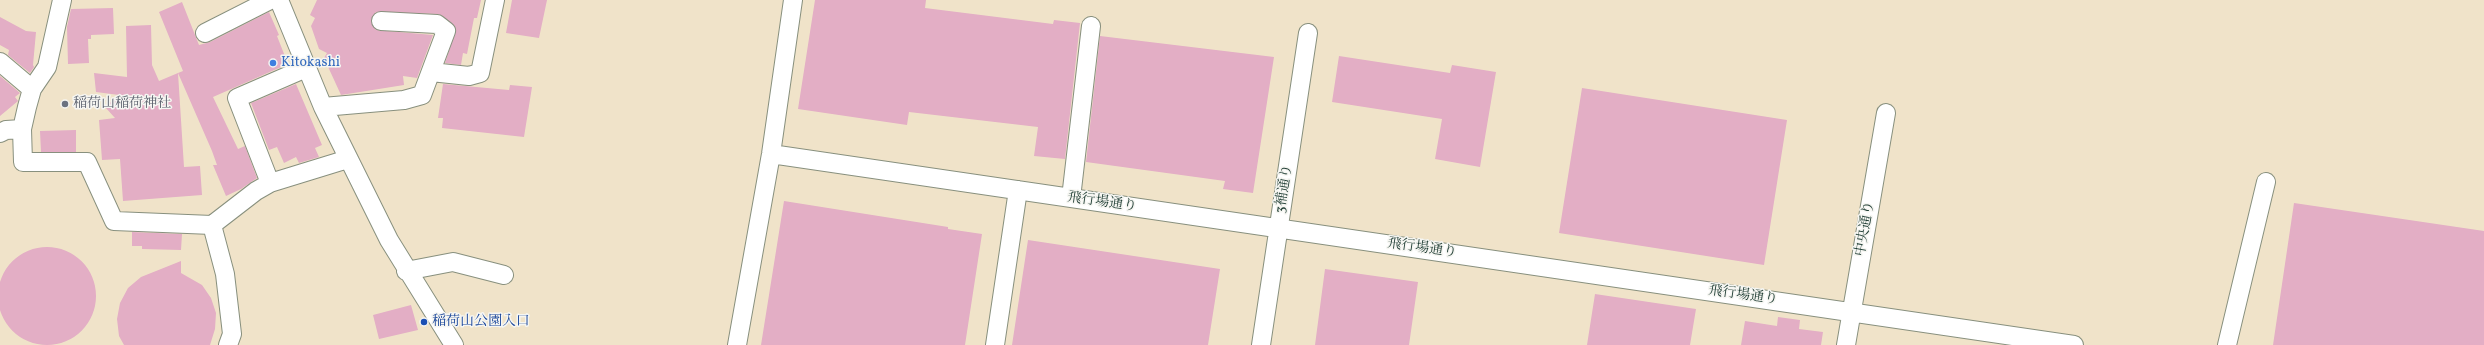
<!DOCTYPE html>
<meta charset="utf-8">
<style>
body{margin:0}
canvas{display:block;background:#f0e3c9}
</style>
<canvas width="2484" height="345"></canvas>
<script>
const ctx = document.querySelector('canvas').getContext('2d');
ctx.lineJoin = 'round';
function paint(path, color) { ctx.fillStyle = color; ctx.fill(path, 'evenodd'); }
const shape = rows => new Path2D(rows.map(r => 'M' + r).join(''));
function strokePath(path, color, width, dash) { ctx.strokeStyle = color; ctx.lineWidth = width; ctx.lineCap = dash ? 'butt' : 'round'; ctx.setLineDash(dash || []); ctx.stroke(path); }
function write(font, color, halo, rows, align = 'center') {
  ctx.font = font + ' Vollkorn,"Noto Serif JP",serif'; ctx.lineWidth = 3; ctx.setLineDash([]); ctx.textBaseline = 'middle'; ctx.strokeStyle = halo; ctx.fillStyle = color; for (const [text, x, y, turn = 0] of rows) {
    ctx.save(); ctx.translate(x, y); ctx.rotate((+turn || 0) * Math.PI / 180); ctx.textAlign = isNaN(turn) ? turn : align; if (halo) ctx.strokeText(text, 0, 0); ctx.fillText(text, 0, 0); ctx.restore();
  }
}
const building = shape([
 [317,0,481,0,477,18,474,18,467,54,463,53,461,65,445,63,456,29,443,16,438,14,376,12,371,21,376,30,433,35,417,78,403,76,404,85,341,95,324,58,327,53,319,49,311,26,315,18,310,15],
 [512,0,547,0,539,38,506,33],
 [815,0,926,0,925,8,1053,24,1054,20,1080,23,1065,159,1034,156,1038,127,909,112,907,125,798,109],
 [182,2,199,45,210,42,269,12,279,35,277,36,288,64,213,97,238,149,245,146,257,178,241,189,226,196,213,165,217,165,212,151,178,73,183,71,159,12],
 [113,8,114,34,91,35,91,39,88,39,89,63,68,64,67,27,71,9],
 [0,17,26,31,36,32,33,65,34,67,30,73,8,55,9,50,0,45],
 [151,25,152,65,159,81,178,73,184,167,200,166,202,195,123,201,120,159,102,160,99,120,115,118,105,107,119,95,96,92,94,73,127,77,126,26],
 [1100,36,1274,57,1253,193,1223,189,1225,181,1086,162],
 [1339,56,1450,73,1452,65,1496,72,1480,167,1435,159,1442,119,1332,102],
 [0,76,20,93,15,97,18,101,0,116],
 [296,84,322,145,315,148,319,157,299,163,296,157,284,163,277,147,269,150,251,103],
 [443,84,509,90,510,85,532,87,524,137,442,128,443,118,438,118],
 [1582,88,1787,120,1764,265,1559,233],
 [76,130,76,152,41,152,40,131],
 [784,201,948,227,948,229,982,234,965,345,761,345],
 [2294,203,2484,231,2484,345,2273,345],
 [132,232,182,234,181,250,142,249,142,246,132,246],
 [1028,240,1220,269,1208,345,1012,345],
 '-2 296a49 49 0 1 1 98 0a49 49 0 1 1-98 0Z',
 [181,261,181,273,202,285,211,298,216,313,215,329,210,345,124,345,119,336,117,319,120,303,128,288,141,277],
 [1325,269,1418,282,1409,345,1315,345],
 [1595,294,1696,309,1690,345,1587,345],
 [411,305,418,330,379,339,373,315],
 [1778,317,1800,320,1799,329,1823,332,1821,345,1741,345,1745,321,1777,326]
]);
const minor = shape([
 [62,0,47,67,32,89,27,107,22,129,23,162,87,162,114,221,212,225,225,274,232,334,228,345],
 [279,0,323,107,389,240,454,345],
 [205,33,270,0],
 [0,62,32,89],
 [431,72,469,76,480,73,495,0],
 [323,107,404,100,422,95,446,31,437,24,381,21],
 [0,133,6,130,22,129],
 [771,154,2074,345],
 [270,183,237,98,306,68],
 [1071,198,1091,26],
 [212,225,256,191,270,183,348,159],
 [406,271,453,262,504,275],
 [737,345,771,154,793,0],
 [995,345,1018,190],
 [1261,345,1308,33],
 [1846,345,1886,113],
 [2227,345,2266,182]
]);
const markers = [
 [273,63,4,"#3f7fe0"],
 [65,104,4,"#6b7280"],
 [424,322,4,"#1a4fb4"]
];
const shopNames = [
 ["Kitokashi",281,63]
];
const worshipNames = [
 ["稲荷山稲荷神社",73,104]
];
const streetNames = [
 ["3補通り",1285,189,-81],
 ["飛行場通り",1102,203,8],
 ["中央通り",1866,229,-80],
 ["飛行場通り",1422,249,8],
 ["飛行場通り",1743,296,8]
];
const transitNames = [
 ["稲荷山公園入口",432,322]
];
paint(building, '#e3aec5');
strokePath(minor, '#88907e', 20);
strokePath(minor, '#fff', 18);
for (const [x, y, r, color] of markers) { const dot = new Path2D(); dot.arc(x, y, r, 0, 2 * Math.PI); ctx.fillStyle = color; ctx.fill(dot); strokePath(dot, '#f6f6f2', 1.5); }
write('14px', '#366cbe', '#f6f6f2', shopNames, 'left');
write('14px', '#5b616d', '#f6f6f2', worshipNames, 'left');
write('14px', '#1f3d34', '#f6f6f2', streetNames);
write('14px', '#164399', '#f6f6f2', transitNames, 'left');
</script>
